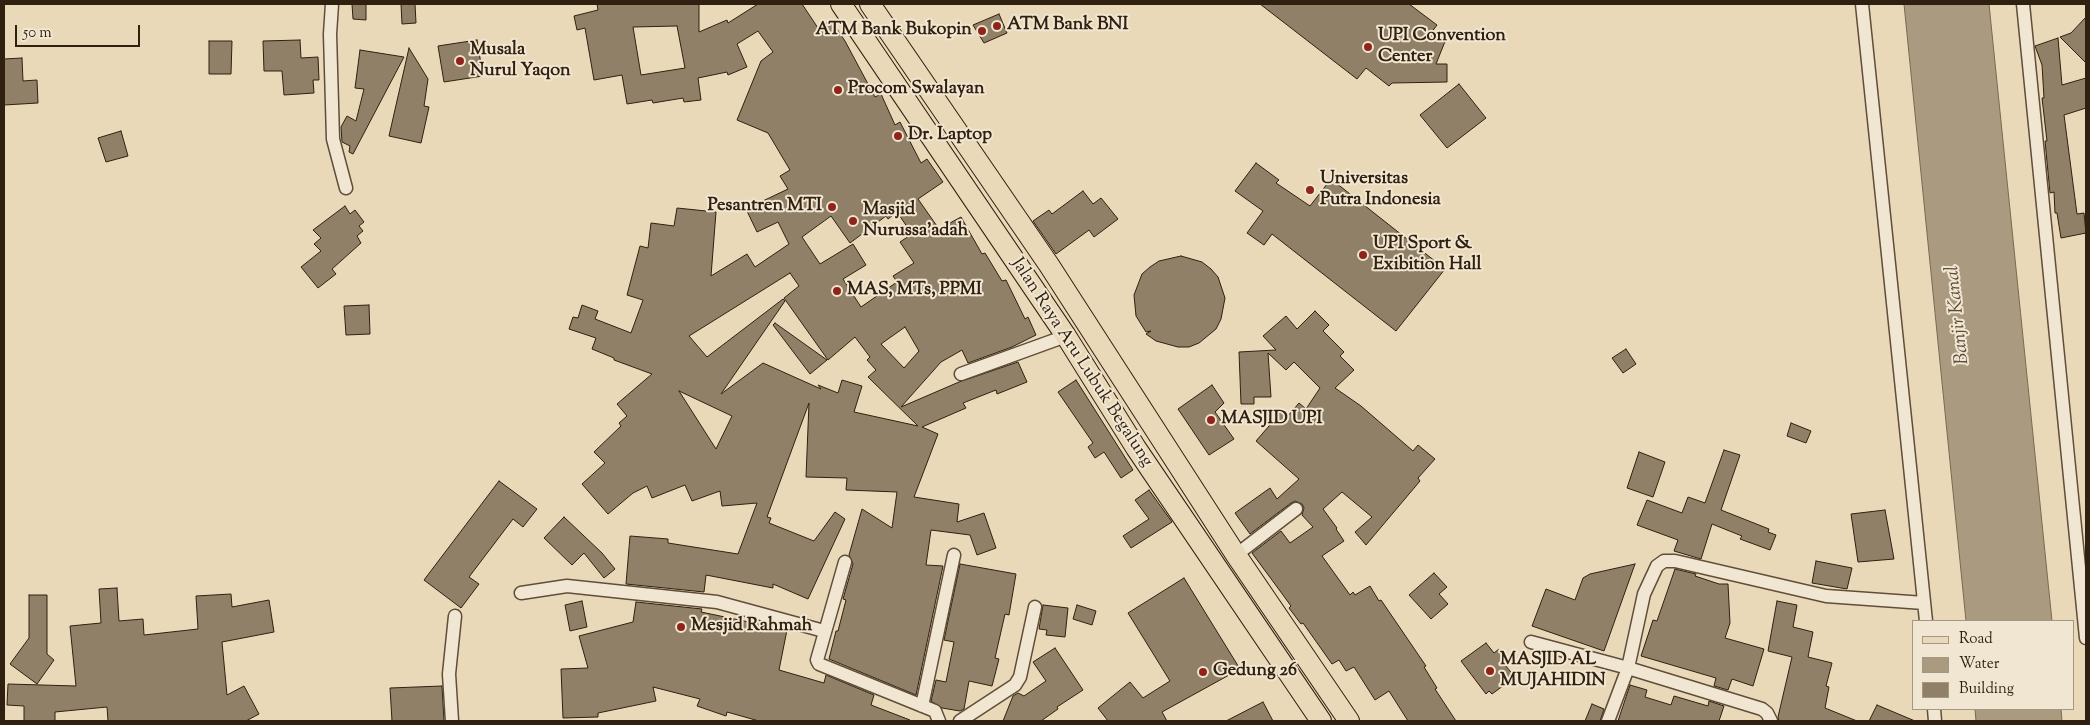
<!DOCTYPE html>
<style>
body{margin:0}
#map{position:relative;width:2090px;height:725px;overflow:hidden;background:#e9d9b9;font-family:"Sorts Mill Goudy",serif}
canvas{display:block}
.frame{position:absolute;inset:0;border:5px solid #30200f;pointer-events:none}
.legend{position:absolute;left:1912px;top:620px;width:162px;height:90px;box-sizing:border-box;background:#f1e6d2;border:1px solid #a49784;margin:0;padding:6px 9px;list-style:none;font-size:15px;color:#30200f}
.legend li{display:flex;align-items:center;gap:10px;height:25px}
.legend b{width:25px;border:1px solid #a49784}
.scale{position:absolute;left:15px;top:25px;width:125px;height:22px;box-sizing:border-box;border:2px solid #30200f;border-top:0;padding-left:6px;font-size:15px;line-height:18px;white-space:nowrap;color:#30200f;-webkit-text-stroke:4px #f1e6d2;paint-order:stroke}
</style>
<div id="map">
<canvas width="2090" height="725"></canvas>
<div class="frame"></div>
<ul class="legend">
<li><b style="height:6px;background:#e9d9b9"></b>Road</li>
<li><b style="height:14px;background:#aa9a7f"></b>Water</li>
<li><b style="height:14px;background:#908067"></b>Building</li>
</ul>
<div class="scale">50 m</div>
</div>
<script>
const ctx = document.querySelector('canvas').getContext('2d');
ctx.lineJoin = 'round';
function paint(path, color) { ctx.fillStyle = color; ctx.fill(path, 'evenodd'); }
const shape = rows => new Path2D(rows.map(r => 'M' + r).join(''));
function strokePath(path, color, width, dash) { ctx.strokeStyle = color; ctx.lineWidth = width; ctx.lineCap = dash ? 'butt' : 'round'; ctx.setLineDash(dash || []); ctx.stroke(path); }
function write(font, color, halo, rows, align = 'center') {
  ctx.font = font + ' "Sorts Mill Goudy",serif'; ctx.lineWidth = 4; ctx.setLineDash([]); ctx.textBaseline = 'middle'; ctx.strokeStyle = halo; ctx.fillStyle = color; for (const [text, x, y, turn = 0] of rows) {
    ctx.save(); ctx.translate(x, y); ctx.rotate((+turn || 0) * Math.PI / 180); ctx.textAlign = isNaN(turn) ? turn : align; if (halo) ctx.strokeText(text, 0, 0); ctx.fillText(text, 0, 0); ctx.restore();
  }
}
const water = shape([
 [1904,4,1989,4,2052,621,1966,621,1904,4],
 [1975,709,2061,709,2062,721,1976,721,1975,709]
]);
const building = shape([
 [352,4,366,4,366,20,353,19,352,4],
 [401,4,415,4,416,23,402,24,401,4],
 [597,4,699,4,699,32,727,20,728,23,758,4,802,4,818,28,831,20,845,41,875,97,881,94,895,125,900,122,921,163,927,159,943,182,918,199,939,229,961,217,982,254,985,253,1002,281,1006,280,1025,319,1028,317,1036,335,1012,347,968,363,962,350,941,362,901,407,959,382,1018,362,1027,382,997,394,996,390,963,403,966,408,922,427,938,434,914,497,959,504,957,522,984,513,996,548,977,555,970,535,931,530,926,565,943,566,916,695,829,659,836,631,838,631,846,600,843,599,853,564,849,555,862,509,892,528,897,492,846,490,847,478,806,477,809,403,767,517,771,518,769,523,814,541,835,512,845,519,808,599,773,584,773,588,706,575,704,592,626,584,630,536,668,539,668,543,738,554,757,503,722,506,720,491,692,501,685,485,652,498,647,486,633,493,608,514,582,484,605,463,594,452,621,426,619,423,627,416,617,404,652,374,614,360,614,358,592,349,596,338,569,329,573,317,578,318,582,305,598,311,595,319,631,333,643,300,627,295,640,246,648,248,651,223,674,226,677,208,716,212,711,276,747,254,755,267,789,244,778,222,757,232,746,209,788,189,780,176,790,170,768,133,737,120,761,61,773,52,758,31,737,44,747,67,728,75,727,72,698,78,701,100,684,102,683,98,653,103,652,100,627,104,622,75,594,80,585,28,577,30,574,16,598,10,597,4],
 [677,26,685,68,641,75,633,27,677,26],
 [897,212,912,234,900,242,914,263,893,276,897,282,861,307,843,279,866,265,853,244,820,264,802,237,831,216,850,243,886,216,888,219,897,212],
 [790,273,799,286,784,298,828,360,855,337,870,357,867,360,876,370,868,377,918,426,854,412,862,386,842,380,838,393,818,385,821,389,763,363,721,394,785,301,783,299,707,357,689,336,790,273],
 [905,327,919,351,904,368,881,344,905,327],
 [679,391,732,416,716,449,679,391],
 [1260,4,1409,4,1437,25,1431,33,1446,39,1436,64,1447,64,1447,82,1392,83,1389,86,1366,68,1357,79,1260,4],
 [999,14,1007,33,984,43,973,25,999,14],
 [2086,17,2086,63,2060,37,2071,33,2086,17],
 [2058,38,2062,85,2086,78,2086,108,2064,115,2077,214,2084,213,2086,233,2061,238,2057,213,2055,213,2054,192,2050,193,2045,141,2047,141,2042,98,2044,98,2042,65,2035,46,2058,38],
 [300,40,301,58,318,57,319,80,313,80,314,93,284,95,282,71,264,71,263,41,300,40],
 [477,40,483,76,444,82,438,46,477,40],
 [209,41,232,41,231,74,209,74,209,41],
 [409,48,428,79,424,106,429,107,421,143,389,136,409,48],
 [360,50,404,57,353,154,349,152,350,146,342,142,341,127,347,116,356,121,364,89,355,88,360,50],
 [22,58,23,81,37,80,38,103,4,105,4,59,22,58],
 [1459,84,1486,118,1447,148,1420,115,1459,84],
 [121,131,128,156,106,162,98,138,121,131],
 [1256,163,1279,180,1276,183,1310,206,1331,179,1445,269,1396,331,1272,234,1264,245,1247,233,1263,211,1235,191,1256,163],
 [1083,191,1093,204,1101,198,1118,219,1094,237,1089,230,1056,254,1033,221,1049,210,1052,214,1083,191],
 [345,206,350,214,355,210,364,222,359,226,363,231,357,236,361,243,332,269,336,274,318,288,301,267,321,251,314,244,321,238,313,230,345,206],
 [1181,256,1202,262,1211,269,1218,277,1225,298,1221,319,1216,329,1199,343,1189,347,1178,347,1156,341,1146,334,1151,331,1146,332,1136,316,1134,295,1142,274,1150,267,1159,261,1181,256],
 [369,305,370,334,346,335,344,306,369,305],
 [1315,311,1329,325,1323,331,1344,352,1340,356,1354,370,1335,388,1361,406,1413,451,1418,445,1435,459,1418,478,1420,481,1366,545,1355,532,1372,517,1342,492,1323,509,1337,528,1336,529,1344,541,1322,556,1350,595,1353,592,1355,595,1370,586,1379,601,1381,600,1426,666,1424,667,1437,688,1435,689,1456,721,1408,721,1389,691,1375,700,1354,667,1346,671,1339,660,1332,664,1303,623,1301,624,1289,608,1291,606,1283,595,1252,553,1281,531,1290,543,1313,527,1302,515,1304,508,1302,504,1295,501,1291,503,1250,534,1235,513,1270,488,1277,499,1299,479,1256,441,1282,411,1288,416,1299,403,1306,409,1320,388,1294,362,1286,370,1268,353,1271,397,1254,397,1254,404,1241,404,1239,352,1276,350,1263,336,1286,316,1297,329,1315,311],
 [775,323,827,360,810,374,773,325,775,323],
 [1626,349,1636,364,1623,373,1612,358,1626,349],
 [1076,380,1133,470,1121,478,1104,452,1095,458,1088,447,1093,443,1058,392,1076,380],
 [1212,385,1224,403,1215,412,1234,439,1209,455,1178,409,1212,385],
 [1791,423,1811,431,1806,443,1787,436,1791,423],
 [1724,450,1740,455,1721,510,1769,529,1768,532,1776,535,1770,550,1740,539,1742,536,1712,524,1701,559,1674,551,1678,540,1637,525,1647,500,1682,513,1688,497,1705,503,1724,450],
 [1639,452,1665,462,1653,497,1627,488,1639,452],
 [499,481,537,509,523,527,513,519,469,577,479,584,461,608,424,580,499,481],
 [1149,490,1172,522,1131,548,1123,536,1149,519,1135,500,1149,490],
 [1885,510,1894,559,1858,562,1851,514,1885,510],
 [564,517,602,553,615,569,604,578,584,553,572,565,544,538,564,517],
 [1816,561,1852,568,1847,589,1812,583,1816,561],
 [960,564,1016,574,1009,615,1005,614,995,658,999,659,992,686,969,681,964,709,960,711,942,708,931,701,936,680,946,682,954,642,944,640,960,564],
 [1635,564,1604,651,1532,626,1546,589,1575,600,1583,578,1590,574,1635,564],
 [1675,569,1696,574,1695,576,1719,584,1728,584,1730,623,1725,638,1764,649,1753,686,1732,679,1728,690,1714,686,1716,678,1641,656,1653,620,1657,621,1675,569],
 [1434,573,1447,587,1439,594,1448,604,1431,619,1409,595,1434,573],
 [1184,578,1240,669,1162,712,1167,721,1108,721,1098,708,1130,682,1143,698,1170,681,1128,613,1184,578],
 [117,588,119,621,143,619,144,635,198,629,196,596,231,594,232,607,269,600,274,632,222,642,227,695,244,686,259,714,246,721,108,721,107,707,55,712,55,721,24,721,24,706,7,705,8,684,76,686,70,626,101,623,99,589,117,588],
 [29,595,47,595,47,654,54,660,37,684,10,664,29,638,29,595],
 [582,601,587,627,570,631,565,605,582,601],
 [1777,601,1797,605,1793,627,1813,632,1808,657,1832,663,1826,686,1829,687,1825,708,1857,721,1779,721,1778,717,1792,657,1768,651,1777,601],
 [636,602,702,609,701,612,787,630,779,670,824,683,826,675,874,695,871,705,910,720,910,721,759,721,727,712,726,716,697,706,700,699,653,687,656,701,598,713,598,717,563,718,561,669,588,668,579,636,633,622,636,602],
 [1043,605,1068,608,1065,637,1046,635,1047,630,1039,629,1043,605],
 [1077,605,1096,611,1092,625,1073,619,1077,605],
 [1486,643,1494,653,1499,649,1509,662,1505,665,1515,677,1492,694,1489,691,1486,694,1461,661,1486,643],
 [1055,648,1083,690,1057,707,1058,709,1041,721,1003,721,1013,696,1018,693,1024,696,1046,681,1033,662,1055,648],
 [1630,685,1647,690,1645,697,1671,705,1674,696,1708,706,1709,701,1724,706,1719,721,1618,721,1630,685],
 [442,686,444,721,392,721,390,688,442,686],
 [1263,702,1273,721,1226,721,1263,702],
 [1592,704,1604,709,1600,721,1585,721,1592,704],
 [1877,705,1915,721,1869,721,1877,705]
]);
const minor = shape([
 [332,4,330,34,333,139,346,188],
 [1862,4,1926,621],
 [2023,4,2086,638],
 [961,374,1066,336],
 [1236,555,1296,509],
 [845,562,817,660,819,664,935,711,939,721],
 [521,593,567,586,717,602,824,631],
 [1531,642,1628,668,1762,709,1767,713,1771,721],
 [922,706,954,555],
 [1934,709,1935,721],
 [452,721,449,674,455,616],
 [960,721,1015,685,1020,677,1035,607],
 [1608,721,1628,668,1644,594,1657,566,1664,561,1675,561,1826,596,1924,603]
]);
const primary = shape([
 [841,4,1066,336,1136,448,1321,721],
 [870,4,1049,265,1236,555,1349,721]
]);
const markers = [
 [997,26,5,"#8f2418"],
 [982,31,5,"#8f2418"],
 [1368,47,5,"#8f2418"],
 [460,61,5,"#8f2418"],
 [838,90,5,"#8f2418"],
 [898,136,5,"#8f2418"],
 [1310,190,5,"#8f2418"],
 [832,207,5,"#8f2418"],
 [853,221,5,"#8f2418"],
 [1363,255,5,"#8f2418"],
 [837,291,5,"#8f2418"],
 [1211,420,5,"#8f2418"],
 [681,627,5,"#8f2418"],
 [1490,671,5,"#8f2418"],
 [1203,672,5,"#8f2418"]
];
const poiNames = [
 ["ATM Bank BNI",1007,26],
 ["ATM Bank Bukopin",972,31,"right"],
 ["UPI Convention",1378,37],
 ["Center",1378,58],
 ["Musala",470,51],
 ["Nurul Yaqon",470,72],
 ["Procom Swalayan",848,90],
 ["Dr. Laptop",908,136],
 ["Universitas",1320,180],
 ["Putra Indonesia",1320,201],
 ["Pesantren MTI",822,207,"right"],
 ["Masjid",863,211],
 ["Nurussa'adah",863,232],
 ["UPI Sport &",1373,245],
 ["Exibition Hall",1373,266],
 ["MAS, MTs, PPMI",847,291],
 ["MASJID UPI",1221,420],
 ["Mesjid Rahmah",691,627],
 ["MASJID AL",1500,661],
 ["MUJAHIDIN",1500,682],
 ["Gedung 26",1213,672]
];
const streetNames = [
 ["Jalan Raya Aru Lubuk Begalung",1081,363,57]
];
const waterNames = [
 ["Banjir Kanal",1959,315,-96]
];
paint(water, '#aa9a7f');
strokePath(water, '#796952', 1);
paint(building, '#908067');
strokePath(building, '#30200f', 1);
strokePath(minor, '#5e4e3a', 15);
strokePath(primary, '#30200f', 22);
strokePath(minor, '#f1e6d2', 12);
strokePath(primary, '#e9d9b9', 20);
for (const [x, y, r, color] of markers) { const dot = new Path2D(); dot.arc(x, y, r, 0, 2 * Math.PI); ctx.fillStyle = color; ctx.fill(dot); strokePath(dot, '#f1e6d2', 2); }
write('bold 18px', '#30200f', '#f1e6d2', poiNames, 'left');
write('18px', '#30200f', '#f1e6d2', streetNames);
write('italic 19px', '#5b4b36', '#f1e6d2', waterNames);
</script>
